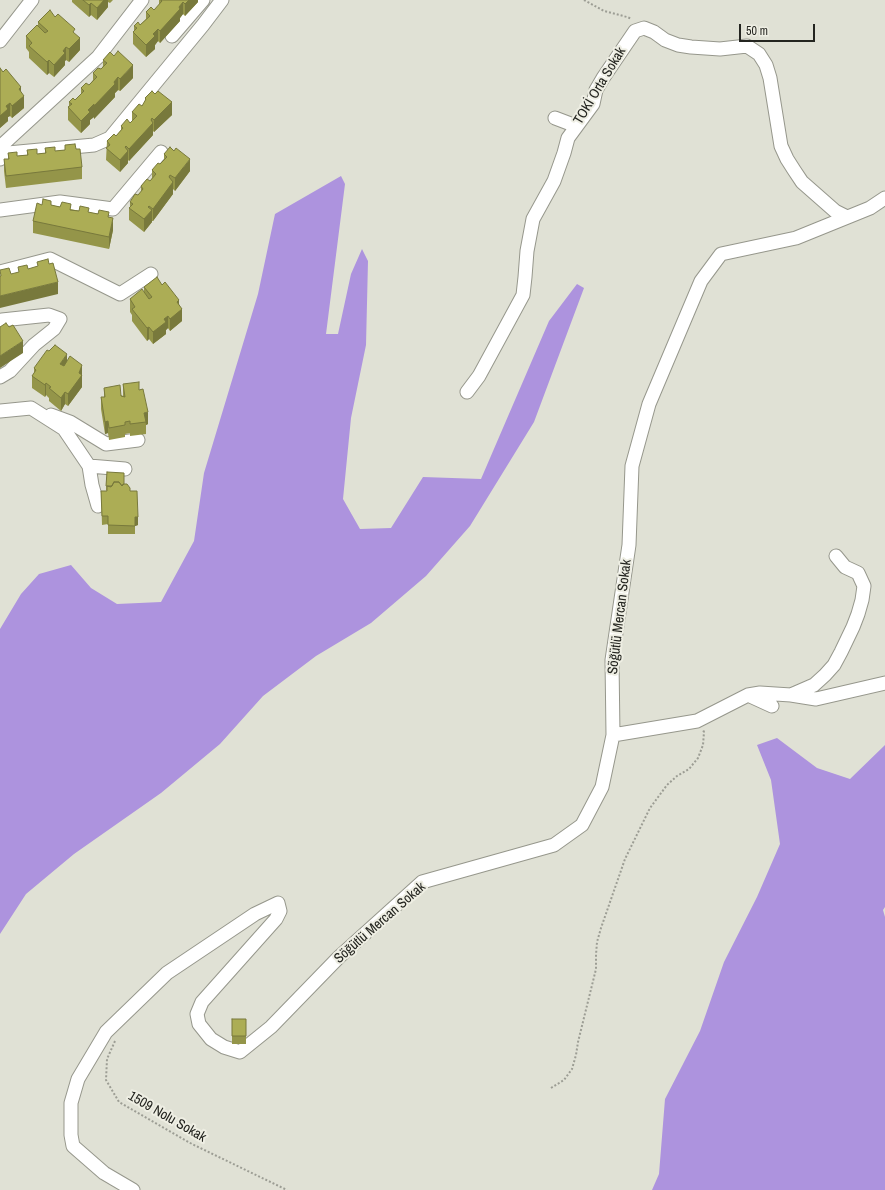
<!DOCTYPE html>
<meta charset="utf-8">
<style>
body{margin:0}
#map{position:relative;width:885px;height:1190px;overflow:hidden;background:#e0e1d5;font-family:"Archivo Narrow",sans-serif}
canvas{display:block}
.scale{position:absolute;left:739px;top:24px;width:76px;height:18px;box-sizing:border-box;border:2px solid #242520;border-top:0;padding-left:5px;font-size:12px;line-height:14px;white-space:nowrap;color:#242520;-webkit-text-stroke:3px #eeeee3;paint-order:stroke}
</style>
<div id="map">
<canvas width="885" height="1190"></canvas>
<div class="scale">50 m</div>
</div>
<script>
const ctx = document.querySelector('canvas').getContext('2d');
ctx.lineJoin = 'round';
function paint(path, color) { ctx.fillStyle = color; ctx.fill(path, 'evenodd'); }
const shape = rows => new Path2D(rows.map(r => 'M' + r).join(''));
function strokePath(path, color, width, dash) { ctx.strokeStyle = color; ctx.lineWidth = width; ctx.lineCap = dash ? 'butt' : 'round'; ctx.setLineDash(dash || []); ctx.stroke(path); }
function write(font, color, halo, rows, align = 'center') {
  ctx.font = font + ' "Archivo Narrow",sans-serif'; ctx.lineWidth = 4; ctx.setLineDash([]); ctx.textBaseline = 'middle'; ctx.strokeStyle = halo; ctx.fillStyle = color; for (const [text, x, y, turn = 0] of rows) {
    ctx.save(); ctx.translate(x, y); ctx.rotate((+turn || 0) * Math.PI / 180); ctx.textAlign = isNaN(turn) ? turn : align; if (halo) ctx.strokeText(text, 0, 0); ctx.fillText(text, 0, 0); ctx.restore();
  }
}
const forest = shape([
 [341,176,345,184,326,334,338,334,351,274,362,249,368,261,366,345,351,418,343,499,360,529,391,528,423,477,481,479,549,321,577,284,584,288,534,422,470,526,426,576,371,623,316,656,263,696,220,744,161,793,74,854,26,894,0,934,0,629,21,594,39,574,71,565,91,588,117,604,161,602,194,541,204,473,258,294,275,214],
 [777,738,817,768,850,779,885,745,885,907,883,910,885,917,885,1190,652,1190,659,1174,665,1099,700,1031,724,962,757,897,780,844,771,780,757,745]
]);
const path = shape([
 [584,0,604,11,627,17,632,19],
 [115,1041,107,1059,106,1080,119,1102,192,1144,287,1190],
 [551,1088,564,1080,572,1069,576,1055,578,1042,596,969,596,955,597,942,601,928,625,859,650,808,667,785,677,776,689,769,698,758,703,745,704,732,703,730]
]);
const minor = shape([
 [172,36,203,0],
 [0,41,32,0],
 [555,118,576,126],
 [0,147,98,57,142,0],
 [0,159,8,153,94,145,110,138,203,25,222,0],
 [0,210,60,202,113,209,161,152],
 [0,272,50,259,120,294,151,274],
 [0,321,2,320,49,315,60,319,54,329,34,345,10,371,0,377],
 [467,392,479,376,523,295,525,277,527,251,533,219,554,181,564,153,568,138,593,104,596,90,603,78,635,31,644,28,654,32,665,40,678,45,691,47,720,49,747,46,759,54,766,65,770,78,781,146,787,159,794,170,802,182,835,211,847,217],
 [0,411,31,408,64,429,89,466,125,469],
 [51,415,70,422,106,444,138,440],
 [89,466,92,485,98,506],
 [748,695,772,706],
 [791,695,814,685,825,675,834,665,841,652,853,627,858,614,862,600,864,586,858,573,845,567,836,556],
 [613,735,697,721,748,695,760,693,791,695,816,699,885,683],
 [133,1190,104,1173,73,1146,71,1135,71,1103,78,1079,106,1032,167,973,255,914,278,903,280,911,276,919,202,1002,197,1014,199,1024,211,1039,224,1047,240,1052,271,1027,339,957,422,882,554,845,582,825,602,787,613,735,612,660,629,545,632,466,649,404,701,281,721,254,796,238,870,208,885,198]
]);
const wall = shape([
 [72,0,113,0,110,3,108,2,108,7,97,20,91,15,89,17,72,2],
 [159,0,198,0,198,2,185,16,183,14,180,18,180,21,160,43,158,41,155,45,155,49,146,57,133,44,133,32,134,31,134,26,140,25,146,19,146,12,154,10,159,5],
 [55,17,75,34,80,50,69,62,66,60,65,61,65,65,54,77,49,73,47,75,29,58,29,52,26,48,26,36,38,26,38,22],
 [103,60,133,78,120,91,118,90,115,93,115,97,94,119,94,117,90,120,90,124,81,133,68,120,68,107,69,106,69,102,75,100,81,94,81,88,89,85,93,80,93,73,101,69,103,66],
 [0,68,3,72,21,92,24,108,12,118,10,116,8,117,8,121,0,128],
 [145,98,172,115,154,132,153,131,153,135,129,161,128,160,128,163,120,172,106,160,107,141,116,136,121,130,121,126,130,123,132,121,132,112,142,106,145,102],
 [65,145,76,149,82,167,82,179,6,188,4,171,4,159,8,159,8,153,17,156,27,155,27,150,37,154,45,153,45,148,55,151,65,150],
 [164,154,190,171,175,191,173,189,173,194,153,221,152,221,152,222,144,232,129,220,129,208,130,207,130,202,141,192,141,186,150,181,152,178,152,170,160,164,164,160],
 [42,205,51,205,109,217,113,230,109,249,33,233,33,221],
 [162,285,179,305,182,321,170,331,168,328,166,330,166,334,153,344,149,339,147,341,132,321,132,315,130,312,130,299,144,292,144,287],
 [67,361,82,378,82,387,68,406,65,404,61,411,49,401,49,398,46,395,45,397,32,388,32,376,34,373,34,368],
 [123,384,139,390,148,424,146,425,146,434,130,436,130,433,125,434,125,437,109,440,108,433,105,434,101,409,101,397,104,397,104,388,123,396],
 [107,472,124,484,130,491,138,525,135,526,135,534,108,534,108,524,102,525,101,491,107,491,106,490],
 [232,1019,246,1019,246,1044,232,1044]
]);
const shadedWall = shape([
 [104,0,108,0,108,7,97,20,97,8],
 [189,0,198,0,198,2,185,16,185,4],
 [183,2,183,14,180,18,180,21,160,43,160,31],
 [91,3,91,15,89,17,89,5],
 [158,29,158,41,155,45,155,49,146,57,146,45,153,34],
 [80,38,80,50,69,62,69,49],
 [66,47,66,60,65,61,65,65,54,77,54,65,63,51],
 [49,60,49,73,47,75,47,62],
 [133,65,133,78,120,91,120,79],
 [118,77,118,90,115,93,115,97,94,119,94,106],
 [21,87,21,98,24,96,24,108,12,118,12,106,19,89],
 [172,102,172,115,154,132,154,120],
 [10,103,10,116,8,117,8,121,0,128,0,116,6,106],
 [94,104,94,117,90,120,90,124,81,133,81,121,88,110],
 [152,118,152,124,153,123,153,135,129,161,129,149],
 [126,146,126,153,128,151,128,163,120,172,120,160,125,147],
 [190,159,190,171,175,191,175,178],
 [170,175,170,186,173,182,173,194,153,221,153,209],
 [149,206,149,213,152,210,152,222,144,232,144,219],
 [113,218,113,230,109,249,109,237],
 [58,282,58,294,0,308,0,296],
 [179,300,179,311,182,309,182,321,170,331,170,319,177,302],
 [168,316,168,328,166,330,166,334,153,344,153,332,164,319],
 [149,327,149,339,147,341,147,328],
 [23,341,23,353,0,368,0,356],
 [67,354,67,366,60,376,60,364],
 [82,365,82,387,68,406,68,394],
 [46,383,46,395,45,397,45,385],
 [65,392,65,404,61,411,61,398],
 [148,412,148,424,146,425,144,413],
 [108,421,108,433,105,434,105,422],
 [135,517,138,517,138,525,135,526,135,534]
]);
const building = shape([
 [83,0,104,0,97,8,91,3,89,5,83,0],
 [161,0,189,0,185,4,183,2,179,7,180,9,160,31,158,29,153,34,155,36,146,45,133,32,137,28,134,26,138,22,140,25,150,16,146,12,151,7,154,10,162,1,161,0],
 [50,10,55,17,58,14,75,29,73,32,80,38,69,49,66,47,63,51,65,53,54,65,49,60,47,62,29,46,32,43,26,36,37,25,45,33,48,31,38,22,50,10],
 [118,51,133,65,120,79,118,77,114,82,115,84,94,106,94,104,88,110,90,112,81,121,68,107,72,104,69,102,73,98,75,100,84,91,81,88,86,83,89,85,97,77,93,73,98,68,101,69,107,63,103,60,110,52,114,56,118,51],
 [0,68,3,72,6,69,21,87,19,89,24,96,12,106,10,103,6,106,8,109,0,116,0,68],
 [152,91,155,94,158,91,172,102,154,120,152,118,151,120,153,123,129,149,126,146,125,147,128,151,120,160,106,148,110,145,107,141,114,134,116,136,123,128,121,126,127,119,130,123,137,116,132,112,139,104,142,106,146,99,145,98,152,91],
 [75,144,76,149,80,149,82,167,6,176,4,159,9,159,8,153,17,152,17,156,28,155,27,150,37,149,37,154,46,153,45,148,55,147,55,151,65,150,65,145,75,144],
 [170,147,174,151,176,148,190,159,175,178,170,175,169,177,173,182,153,209,149,206,148,207,152,210,144,219,129,208,133,204,130,202,135,194,138,195,143,189,141,186,147,179,150,181,156,174,152,170,158,163,160,164,167,157,164,154,170,147],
 [43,199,51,201,51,205,60,207,62,202,71,204,70,210,79,211,80,206,89,208,88,212,98,214,99,210,109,212,108,217,113,218,109,237,33,221,37,203,42,205,43,199],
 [48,259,49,264,53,263,58,282,0,296,0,276,1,276,0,270,9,268,11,274,19,272,18,267,27,265,28,269,38,266,37,262,48,259],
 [157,277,162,285,165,282,179,300,177,302,182,309,170,319,168,316,164,319,166,322,153,332,149,327,147,328,132,309,135,307,130,299,142,289,149,299,152,297,144,287,157,277],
 [6,323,9,327,13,325,23,341,0,356,0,327,6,323],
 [55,345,67,354,60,364,64,366,70,356,82,365,79,373,82,375,68,394,65,392,61,398,49,388,51,387,46,383,45,385,32,376,36,370,34,368,47,350,49,351,55,345],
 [139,382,139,390,143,389,148,412,144,413,146,422,130,424,130,421,125,422,125,425,109,428,108,421,105,422,101,397,105,397,104,388,120,385,121,396,125,397,123,384,139,382],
 [107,472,124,473,124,484,122,486,119,482,114,482,112,486,106,486,107,472],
 [114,482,119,482,122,486,123,484,127,484,130,488,130,491,137,491,138,517,135,517,135,526,108,525,108,516,102,516,101,491,107,491,107,486,111,487,114,482],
 [232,1019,246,1019,246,1036,232,1036,232,1019]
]);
const streetNames = [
 ["TOKİ Orta Sokak",600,86,-59],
 ["Söğütlü Mercan Sokak",620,617,-83],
 ["Söğütlü Mercan Sokak",380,923,-41],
 ["1509 Nolu Sokak",167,1117,30]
];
paint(forest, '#ad93de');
strokePath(minor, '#96978c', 15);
strokePath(path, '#9c9d94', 2, [2, 2]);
strokePath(minor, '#fff', 13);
paint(wall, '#949549');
paint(shadedWall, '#78793c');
paint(building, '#acad55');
strokePath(building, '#78793c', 1);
write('14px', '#242520', '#eeeee3', streetNames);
</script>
